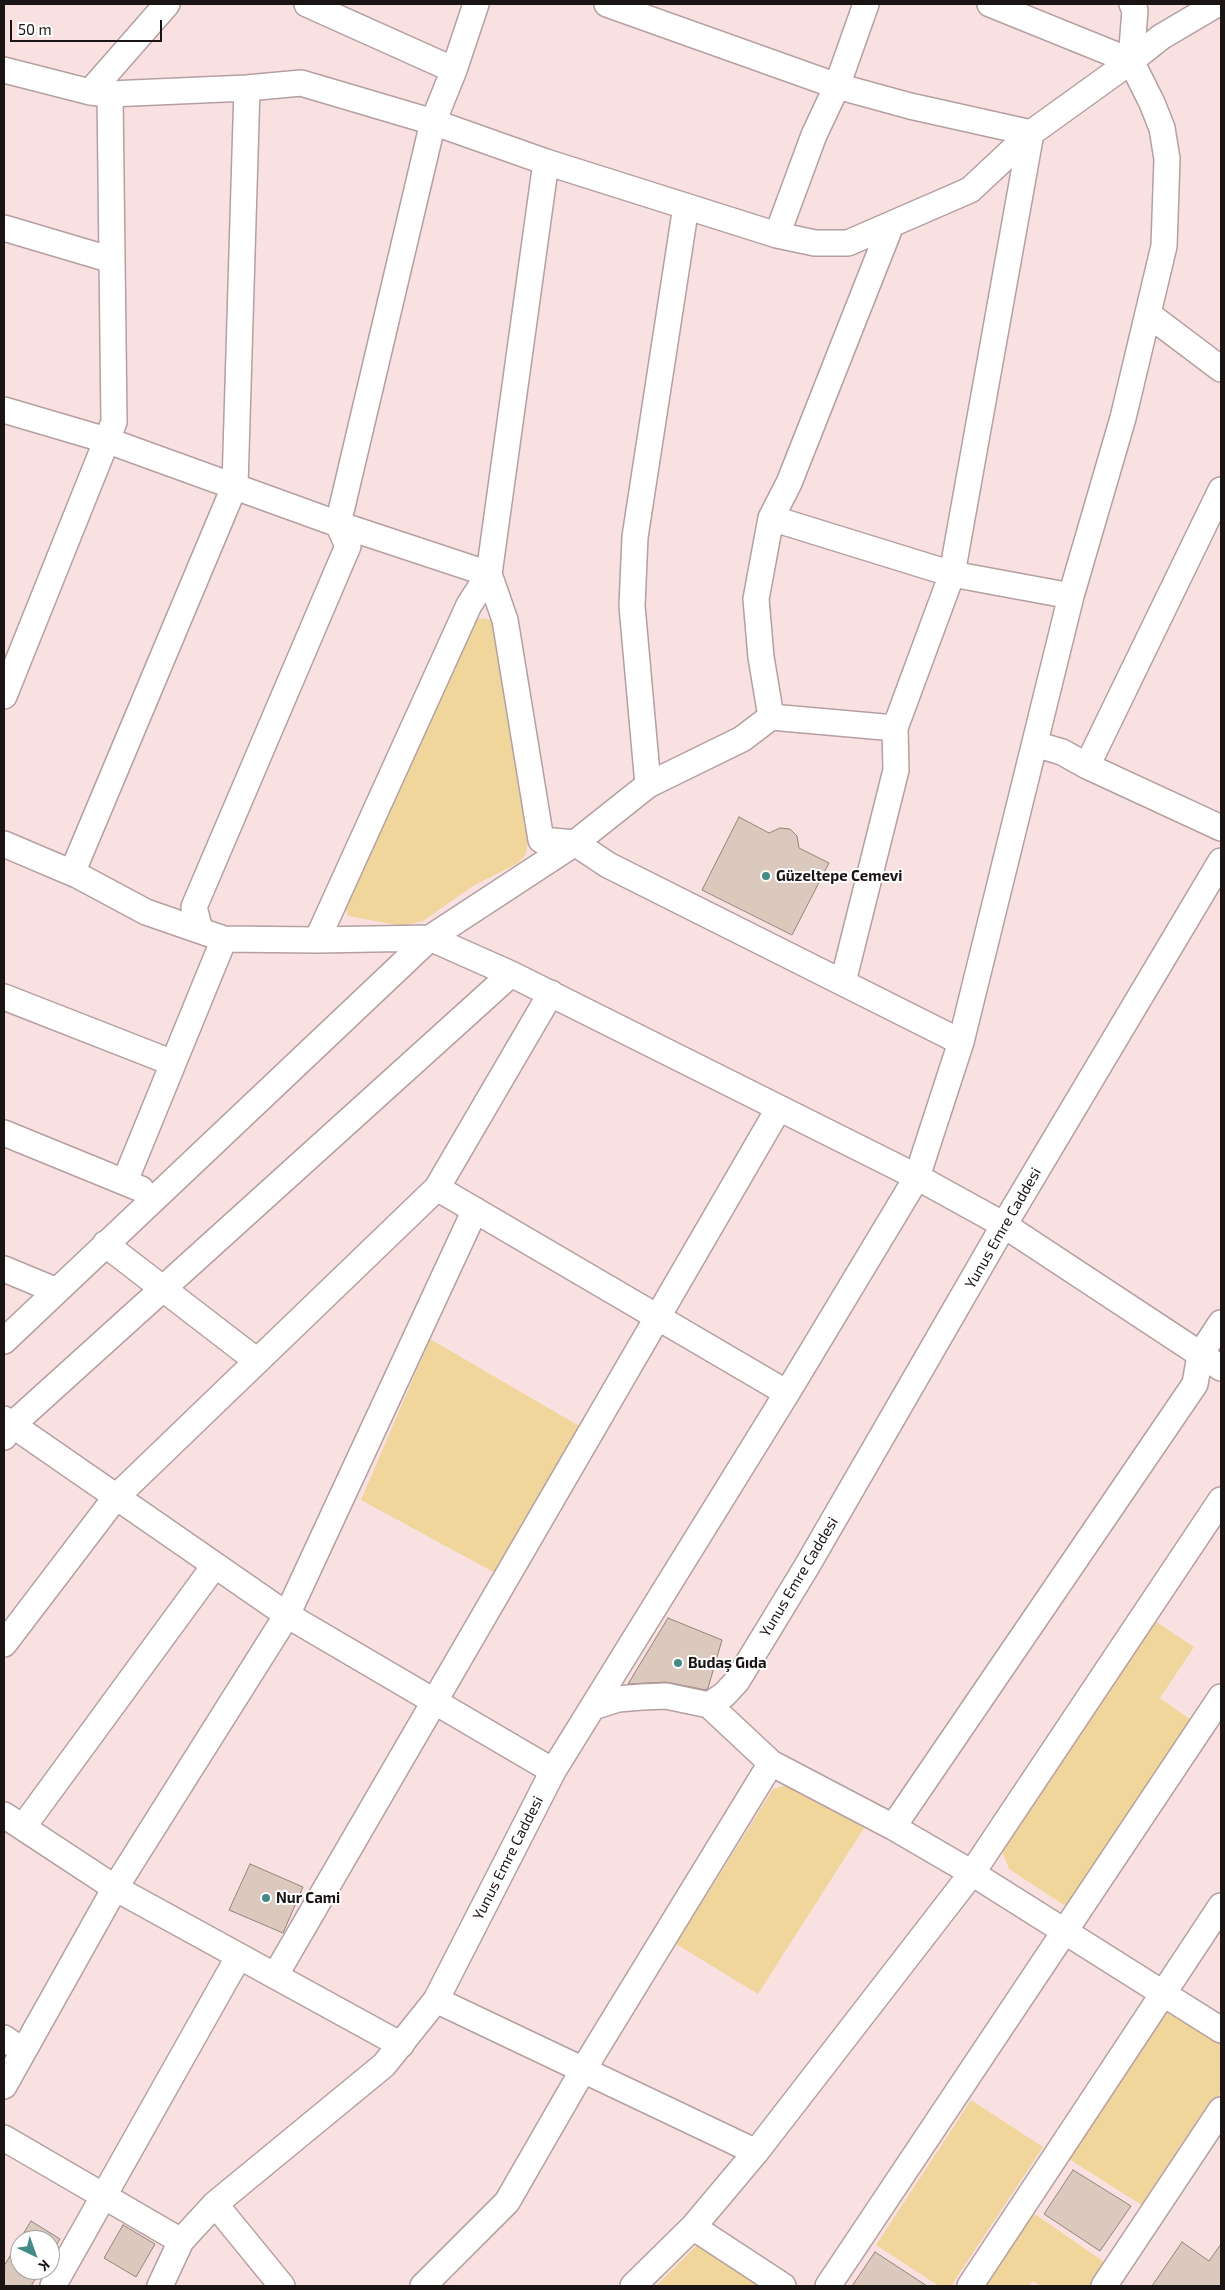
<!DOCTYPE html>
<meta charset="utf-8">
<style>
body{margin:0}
#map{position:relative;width:1225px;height:2290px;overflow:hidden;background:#f9e1e2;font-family:"Exo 2",sans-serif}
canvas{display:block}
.frame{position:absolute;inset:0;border:5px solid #1b1414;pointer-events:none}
.north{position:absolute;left:10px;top:2230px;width:50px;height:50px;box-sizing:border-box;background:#fff;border:1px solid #a4a1a1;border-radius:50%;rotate:138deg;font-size:14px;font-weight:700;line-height:20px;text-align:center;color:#1b1414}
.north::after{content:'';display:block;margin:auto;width:18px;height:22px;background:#438b86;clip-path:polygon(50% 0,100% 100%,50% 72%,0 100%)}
.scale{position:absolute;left:10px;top:20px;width:152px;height:22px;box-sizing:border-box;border:2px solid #1b1414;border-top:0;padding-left:6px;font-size:15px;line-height:18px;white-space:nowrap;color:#1b1414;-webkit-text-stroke:4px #fff;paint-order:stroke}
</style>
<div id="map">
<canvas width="1225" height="2290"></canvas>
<div class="frame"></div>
<div class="north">K</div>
<div class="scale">50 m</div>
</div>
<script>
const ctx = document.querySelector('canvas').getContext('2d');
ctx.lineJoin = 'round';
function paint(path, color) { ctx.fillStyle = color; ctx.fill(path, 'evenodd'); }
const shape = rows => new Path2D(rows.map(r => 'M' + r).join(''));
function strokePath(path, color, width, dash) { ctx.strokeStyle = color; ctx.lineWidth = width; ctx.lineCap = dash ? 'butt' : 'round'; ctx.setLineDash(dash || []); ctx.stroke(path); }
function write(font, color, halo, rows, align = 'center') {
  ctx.font = font + ' "Exo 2",sans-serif'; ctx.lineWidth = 4; ctx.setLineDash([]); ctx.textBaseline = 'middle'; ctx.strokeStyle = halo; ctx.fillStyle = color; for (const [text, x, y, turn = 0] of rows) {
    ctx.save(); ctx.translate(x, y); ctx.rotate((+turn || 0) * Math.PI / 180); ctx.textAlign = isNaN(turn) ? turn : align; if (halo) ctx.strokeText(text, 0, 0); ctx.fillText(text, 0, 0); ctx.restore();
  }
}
const green = shape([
 [484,618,493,621,497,632,528,842,526,854,518,863,473,886,423,921,402,926,348,916,345,906,471,620],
 [430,1339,581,1427,497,1574,361,1500],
 [1155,1621,1194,1647,1160,1698,1194,1722,1070,1909,1009,1869,1002,1851],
 [790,1784,864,1828,758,1994,676,1944,773,1789],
 [1173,2010,1221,2043,1221,2092,1145,2207,1064,2156,1162,2014],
 [971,2100,1043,2147,951,2286,939,2286,876,2245],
 [1032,2212,1107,2264,1092,2286,1041,2286,1033,2281,1029,2286,982,2286],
 [698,2244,764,2286,656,2286]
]);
const building = shape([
 [739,817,769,833,780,828,790,829,797,836,799,848,829,863,792,935,702,890,739,817],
 [668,1618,722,1640,708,1688,706,1690,666,1682,628,1684,668,1618],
 [250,1864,303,1887,283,1933,229,1910,250,1864],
 [1073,2170,1131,2206,1100,2251,1044,2214,1073,2170],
 [31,2221,60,2239,50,2256,50,2240,20,2240,20,2270,41,2270,31,2286,4,2286,4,2266,31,2221],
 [123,2225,155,2244,136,2277,104,2258,123,2225],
 [1182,2242,1209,2261,1221,2244,1221,2286,1152,2286,1182,2242],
 [875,2252,927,2286,852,2286,875,2252]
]);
const minor = shape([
 [307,4,454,70],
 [607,4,837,86,910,106,1031,133,952,574,895,728,896,770,843,982],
 [990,4,1131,61],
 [4,70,90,92,110,94,247,88,301,83,433,122,546,162,777,235,815,243,848,243,970,190,1031,133,1131,61,1161,37,1217,4],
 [90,92,167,4],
 [4,228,112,260],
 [777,235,814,135,837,86,866,4],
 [1148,314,1221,369],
 [4,410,106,440,338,524,489,574,505,620,541,840,575,843,608,865,961,1042],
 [771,518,952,574,1071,596],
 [4,696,114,422,110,94],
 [771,717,761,657,756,599,771,518,789,483,891,225],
 [1035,744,1062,752,1087,766,1221,828],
 [1087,766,1221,490],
 [648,785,632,606,635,537,686,206],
 [4,844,77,875,146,912,224,939,317,940,430,938,511,974,917,1177,1004,1225,1221,1368],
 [72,873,235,485,247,88],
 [200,930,194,907,348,546,338,524,433,122,454,70,476,4],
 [317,940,469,605,489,574,546,162],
 [4,997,173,1063],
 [4,1133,141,1189],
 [125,1181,224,939],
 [437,1188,787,1393],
 [105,1244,257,1361],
 [4,1269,57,1291],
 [4,1341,430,938,575,843,648,785,742,739,771,717,895,728],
 [4,1419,287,1615,553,1771],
 [4,1437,12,1425,511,974],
 [4,1644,116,1497,437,1188,551,993],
 [709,1705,771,1763,893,1827,972,1873,1221,2030],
 [593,1707,618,1699,642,1697,666,1696,709,1705,724,1695,737,1681,807,1566,1004,1225,1221,861],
 [4,1815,115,1888,401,2045],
 [23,1827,215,1565],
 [893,1827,1195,1384,1200,1355,1221,1323],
 [275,1976,779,1108],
 [436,2000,756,2152],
 [4,2038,23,2051],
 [4,2086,115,1888,287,1615,475,1210],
 [4,2138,181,2241],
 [215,2204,282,2286],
 [693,2227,783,2286],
 [53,2286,239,1956],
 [160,2286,181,2241,215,2204,384,2065,436,2000,553,1771,787,1393,917,1177,961,1042,1071,596,1123,418,1164,246,1167,159,1162,128,1152,103,1131,61,1135,10,1132,4],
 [423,2286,507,2202,583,2070,771,1763],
 [633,2286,693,2227,756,2152,972,1873,1221,1500],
 [828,2286,1221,1697],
 [970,2286,1221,1906],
 [1104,2286,1221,2110]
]);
const markers = [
 [766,876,5,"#438b86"],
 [678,1663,5,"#438b86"],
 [266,1898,5,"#438b86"]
];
const poiNames = [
 ["Güzeltepe Cemevi",776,876],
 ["Budaş Gıda",688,1663],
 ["Nur Cami",276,1898]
];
const streetNames = [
 ["Yunus Emre Caddesi",1003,1228,-60],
 ["Yunus Emre Caddesi",799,1577,-59],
 ["Yunus Emre Caddesi",508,1858,-63]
];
paint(green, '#f1d69b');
paint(building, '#dcc9be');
strokePath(building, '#948279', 1);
strokePath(minor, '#b59fa0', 28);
strokePath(minor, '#fff', 25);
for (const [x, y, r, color] of markers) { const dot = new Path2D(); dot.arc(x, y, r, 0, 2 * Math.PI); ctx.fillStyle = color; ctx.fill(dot); strokePath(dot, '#fff', 2); }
write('bold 15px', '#1b1414', '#fff', poiNames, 'left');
write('15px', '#1b1414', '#fff', streetNames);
</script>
